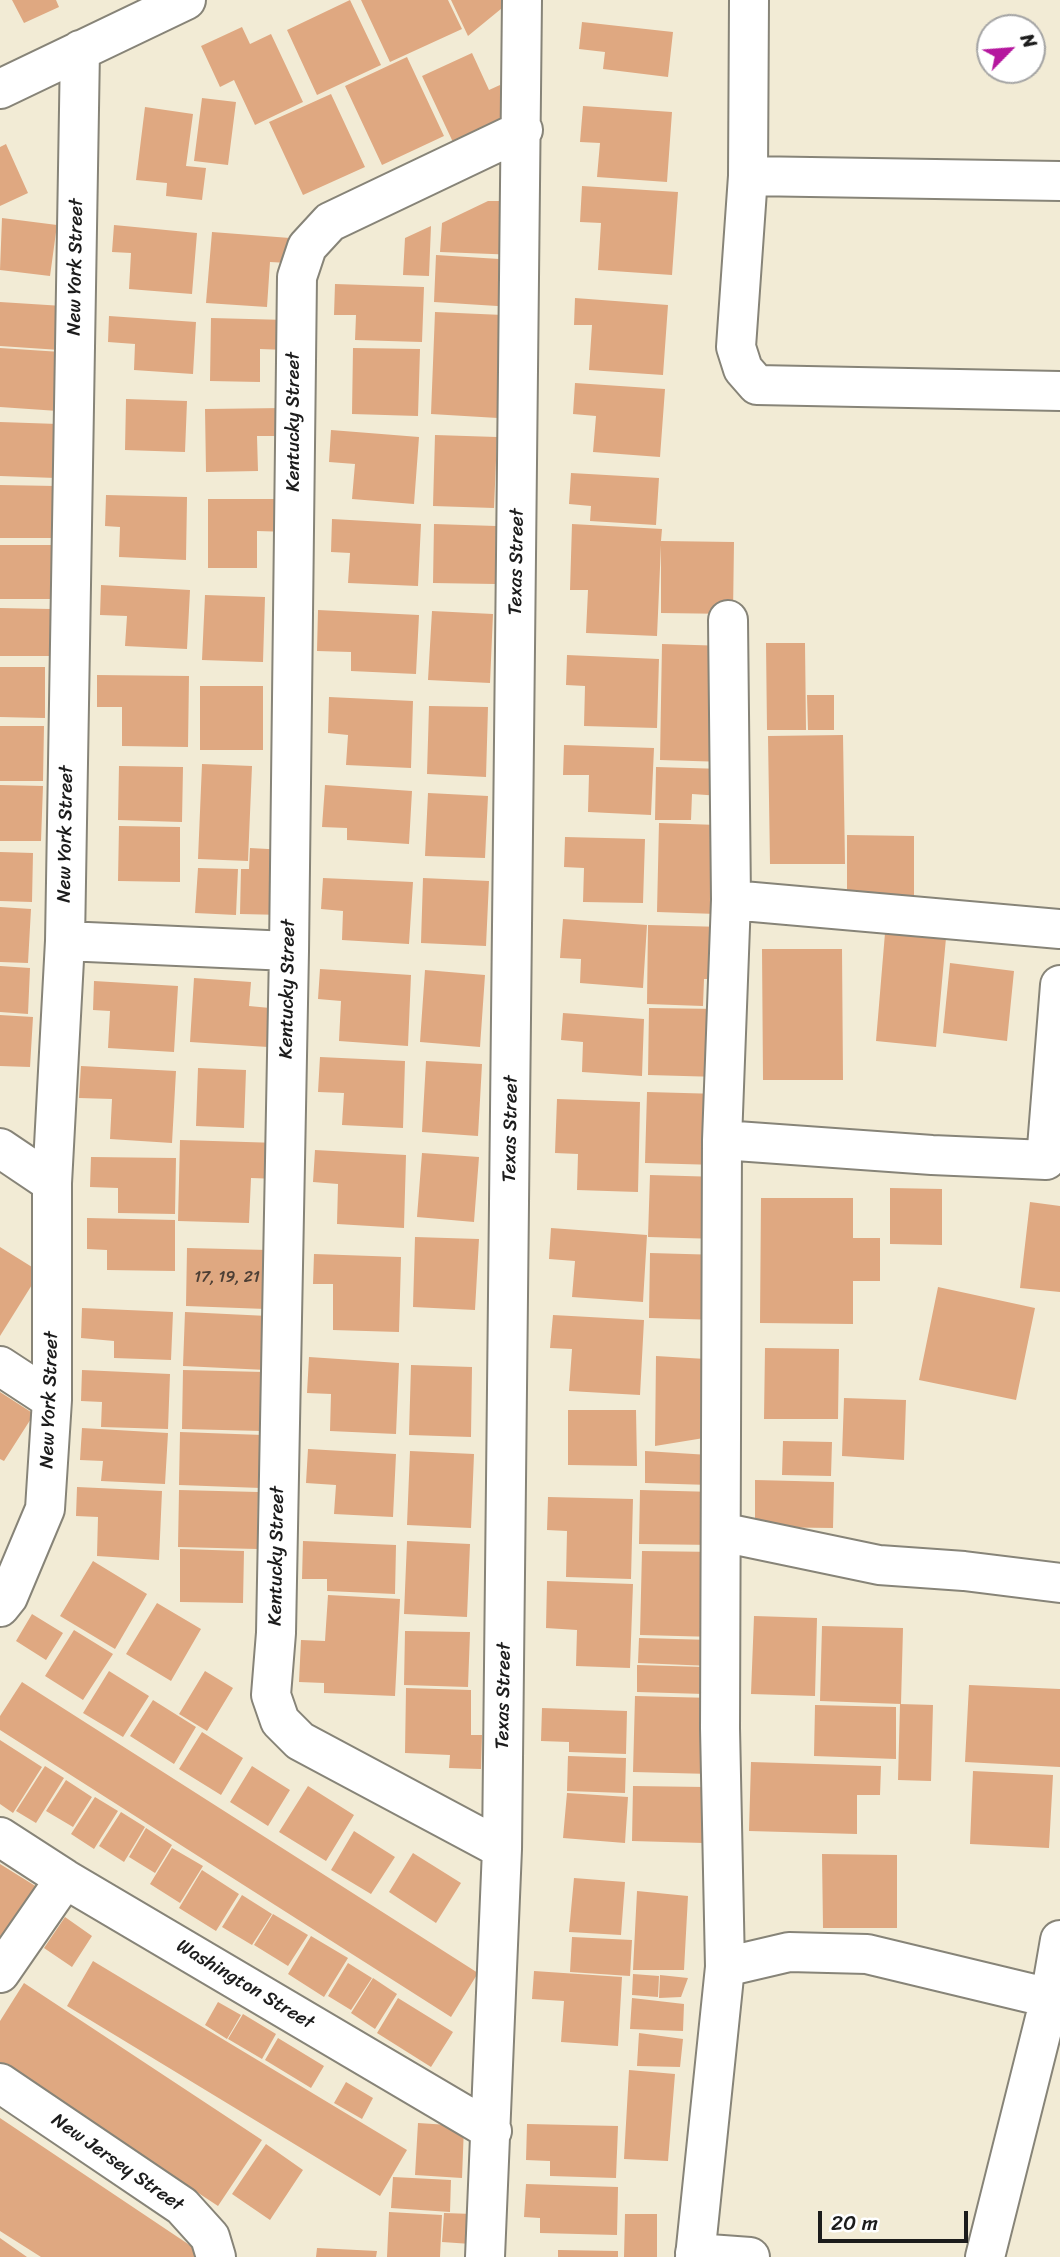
<!DOCTYPE html>
<style>
body{margin:0}
#map{position:relative;width:1060px;height:2257px;overflow:hidden;background:#f2ebd5;font-family:Sriracha,sans-serif}
canvas{display:block}
.north{position:absolute;left:976px;top:14px;width:70px;height:70px;box-sizing:border-box;background:#fff;border:2px solid #a4a4a4;border-radius:50%;rotate:65deg;font-size:19px;font-weight:700;line-height:28px;text-align:center;color:#1c1c1c}
.north::after{content:'';display:block;margin:auto;width:24px;height:32px;background:#b5179e;clip-path:polygon(50% 0,100% 100%,50% 72%,0 100%)}
.scale{position:absolute;left:818px;top:2211px;width:150px;height:32px;box-sizing:border-box;border:4px solid #1c1c1c;border-top:0;padding-left:9px;font-size:21px;line-height:24px;white-space:nowrap;color:#1c1c1c;-webkit-text-stroke:5px #fff;paint-order:stroke}
</style>
<div id="map">
<canvas width="1060" height="2257"></canvas>
<div class="north">N</div>
<div class="scale">20 m</div>
</div>
<script>
const ctx = document.querySelector('canvas').getContext('2d');
ctx.lineJoin = 'round';
function paint(path, color) { ctx.fillStyle = color; ctx.fill(path, 'evenodd'); }
const shape = rows => new Path2D(rows.map(r => 'M' + r).join(''));
function strokePath(path, color, width, dash) { ctx.strokeStyle = color; ctx.lineWidth = width; ctx.lineCap = dash ? 'butt' : 'round'; ctx.setLineDash(dash || []); ctx.stroke(path); }
function write(font, color, halo, rows, align = 'center') {
  ctx.font = font + ' Sriracha,sans-serif'; ctx.lineWidth = 5; ctx.setLineDash([]); ctx.textBaseline = 'middle'; ctx.strokeStyle = halo; ctx.fillStyle = color; for (const [text, x, y, turn = 0] of rows) {
    ctx.save(); ctx.translate(x, y); ctx.rotate((+turn || 0) * Math.PI / 180); ctx.textAlign = isNaN(turn) ? turn : align; if (halo) ctx.strokeText(text, 0, 0); ctx.fillText(text, 0, 0); ctx.restore();
  }
}
const building = shape([
 [12,0,56,0,59,7,24,23],
 [350,0,381,65,317,95,287,30],
 [361,0,448,0,462,29,390,62],
 [451,0,505,0,507,4,468,36],
 [582,22,673,32,668,77,603,69,605,52,579,49],
 [242,27,250,44,271,34,303,102,255,125,234,80,220,87,201,46],
 [472,53,489,90,500,85,502,123,459,155,422,76],
 [407,57,444,136,382,165,345,86],
 [331,94,365,167,303,195,269,122],
 [202,98,236,102,228,165,194,161],
 [583,106,672,112,667,182,597,177,600,143,580,142],
 [145,107,193,114,186,166,206,168,202,200,166,196,167,183,136,180],
 [6,144,28,193,0,206,0,147],
 [582,186,678,192,672,275,598,270,601,223,580,222],
 [488,201,520,201,518,255,440,252,442,223],
 [2,218,57,225,50,276,0,270],
 [114,225,197,233,192,294,129,289,131,253,112,252],
 [431,226,429,276,403,275,405,238],
 [212,232,290,238,289,263,270,262,267,307,206,303],
 [436,255,515,260,513,307,434,302],
 [335,284,424,287,422,342,355,340,356,315,334,315],
 [575,298,668,305,663,375,589,370,592,325,574,325],
 [0,302,63,306,60,350,0,346],
 [435,312,503,315,498,418,431,414],
 [109,316,196,322,193,374,134,370,135,344,108,342],
 [211,318,287,320,286,350,260,349,260,382,210,381],
 [0,348,61,352,58,411,0,407],
 [353,348,420,349,418,416,352,414],
 [575,383,665,389,660,457,593,452,596,416,573,414],
 [126,399,187,401,185,452,125,450],
 [284,408,284,436,257,436,258,471,206,472,205,409],
 [0,422,58,424,56,478,0,476],
 [331,430,419,437,414,504,352,499,355,464,329,462],
 [435,435,497,437,494,508,433,506],
 [571,473,659,478,656,525,590,521,591,506,569,504],
 [0,485,55,486,55,538,0,538],
 [106,495,187,497,186,560,119,557,120,527,105,526],
 [208,499,291,499,290,532,257,531,257,568,208,568],
 [332,519,421,524,418,586,348,583,350,553,331,552],
 [434,524,496,526,495,584,433,583],
 [572,524,662,529,661,541,734,542,733,614,661,613,661,545,657,636,586,633,588,590,570,590],
 [0,545,54,545,55,599,0,599],
 [101,585,190,590,187,649,125,646,127,616,100,615],
 [205,595,265,597,263,662,202,660],
 [0,608,51,609,51,656,0,656],
 [318,610,419,615,416,674,351,671,351,652,317,651],
 [432,611,493,614,490,683,428,680],
 [766,643,805,643,806,730,767,730],
 [662,644,727,646,726,762,660,760],
 [567,655,659,659,657,728,584,726,585,686,566,685],
 [0,667,45,667,45,718,0,717],
 [97,675,189,676,188,747,122,746,122,707,97,707],
 [200,686,263,686,263,750,200,750],
 [807,695,834,695,834,730,808,730],
 [329,697,413,701,411,768,346,765,348,735,328,733],
 [429,706,488,707,486,777,427,774],
 [0,726,44,726,43,781,0,781],
 [843,735,845,864,770,864,768,736],
 [564,745,654,748,651,815,588,812,589,775,563,775],
 [202,764,252,766,248,861,198,859],
 [119,766,183,767,182,822,118,820],
 [656,767,723,769,721,796,692,794,691,820,655,820],
 [0,785,43,786,41,841,0,841],
 [325,785,412,791,409,844,347,840,347,828,322,827],
 [428,793,488,796,485,858,425,856],
 [659,823,718,825,717,914,657,912],
 [119,826,180,827,180,882,118,881],
 [847,835,914,836,914,899,847,900],
 [565,837,645,839,643,903,583,902,584,868,564,867],
 [250,848,286,850,284,915,240,914,241,869,249,869],
 [0,852,33,853,32,902,0,901],
 [198,868,238,869,236,915,195,913],
 [323,878,413,882,409,944,342,940,343,911,321,909],
 [423,878,489,881,486,946,421,943],
 [0,907,31,909,28,963,0,962],
 [563,919,647,925,643,988,580,983,581,959,560,958],
 [648,925,724,927,723,979,704,979,703,1006,647,1004],
 [885,933,946,938,936,1047,876,1041],
 [762,949,842,949,843,1080,763,1080],
 [950,963,1014,971,1007,1041,943,1033],
 [0,966,30,968,28,1014,0,1012],
 [320,969,411,975,408,1046,339,1041,341,1001,318,999],
 [425,970,485,975,480,1047,420,1042],
 [194,978,251,982,249,1006,270,1008,268,1047,190,1042],
 [94,981,178,986,174,1052,108,1048,110,1011,93,1010],
 [649,1008,720,1009,719,1077,648,1075],
 [563,1013,644,1019,642,1076,582,1072,583,1042,561,1040],
 [0,1015,33,1017,30,1067,0,1066],
 [320,1057,405,1061,403,1128,342,1125,344,1093,318,1092],
 [426,1061,482,1064,478,1136,422,1132],
 [81,1066,176,1071,172,1143,110,1139,112,1099,79,1098],
 [198,1068,246,1070,244,1128,196,1126],
 [647,1092,720,1094,718,1165,645,1163],
 [557,1099,640,1102,638,1192,577,1190,578,1154,555,1153],
 [180,1140,279,1143,278,1179,251,1178,249,1223,178,1221],
 [315,1150,406,1155,404,1228,337,1224,338,1184,313,1182],
 [422,1153,479,1157,474,1222,417,1217],
 [91,1157,176,1158,175,1214,118,1213,118,1188,90,1187],
 [650,1175,720,1177,719,1239,648,1237],
 [890,1188,942,1189,942,1245,890,1244],
 [761,1198,853,1198,853,1238,880,1238,880,1281,853,1281,853,1324,760,1323],
 [1030,1202,1060,1206,1060,1292,1020,1288],
 [87,1218,175,1220,175,1271,107,1270,107,1250,87,1249],
 [551,1228,647,1235,643,1302,572,1297,575,1261,549,1259],
 [415,1237,479,1239,475,1310,413,1307],
 [0,1247,40,1272,0,1336],
 [187,1248,268,1250,266,1309,186,1306],
 [650,1253,721,1255,719,1320,649,1318],
 [314,1254,401,1257,399,1332,333,1330,333,1284,313,1284],
 [938,1287,1035,1308,1016,1400,919,1380],
 [82,1308,173,1312,171,1360,114,1358,114,1341,81,1338],
 [185,1312,268,1316,266,1370,183,1366],
 [553,1315,644,1320,640,1395,569,1391,572,1349,550,1348],
 [765,1348,839,1349,838,1419,764,1419],
 [656,1356,706,1359,710,1437,655,1446],
 [309,1357,399,1363,396,1434,330,1431,331,1394,307,1393],
 [411,1365,472,1367,471,1437,409,1435],
 [82,1370,170,1374,168,1429,101,1427,102,1402,81,1401],
 [183,1370,264,1372,262,1431,182,1429],
 [0,1392,34,1414,4,1461,0,1459],
 [844,1398,906,1400,904,1460,842,1456],
 [568,1410,636,1410,637,1466,568,1465],
 [82,1428,168,1433,165,1484,101,1481,103,1461,80,1460],
 [180,1432,263,1435,261,1488,179,1485],
 [783,1441,832,1442,831,1476,782,1475],
 [308,1449,396,1454,393,1517,334,1514,336,1485,306,1483],
 [410,1451,474,1454,471,1528,407,1525],
 [645,1451,709,1455,710,1485,645,1483],
 [755,1480,834,1482,833,1528,755,1527],
 [77,1487,162,1491,159,1560,97,1556,98,1517,76,1516],
 [179,1490,258,1492,257,1549,178,1547],
 [640,1490,715,1492,715,1545,639,1544],
 [548,1497,633,1499,631,1579,566,1577,567,1531,547,1530],
 [303,1541,396,1545,395,1594,327,1591,327,1579,302,1579],
 [407,1541,470,1544,467,1617,404,1614],
 [180,1549,244,1551,243,1603,180,1602],
 [642,1551,718,1552,716,1637,640,1635],
 [93,1561,147,1594,115,1649,60,1616],
 [547,1581,633,1584,630,1668,576,1666,577,1630,546,1628],
 [328,1595,400,1599,395,1696,324,1693,324,1683,299,1682,301,1640,325,1641],
 [157,1603,201,1629,171,1681,126,1654],
 [32,1614,63,1633,46,1660,16,1641],
 [754,1616,817,1618,815,1696,751,1694],
 [822,1626,903,1628,901,1704,820,1701],
 [74,1630,113,1654,83,1700,45,1676],
 [405,1631,470,1632,468,1687,404,1685],
 [639,1638,712,1640,711,1666,638,1663],
 [637,1665,705,1667,704,1694,637,1692],
 [109,1671,149,1696,123,1737,83,1713],
 [205,1671,233,1688,207,1731,179,1714],
 [22,1682,478,1973,451,2017,0,1730,0,1716],
 [969,1685,1060,1689,1060,1767,965,1762],
 [406,1688,471,1690,471,1735,482,1735,481,1769,449,1768,450,1755,405,1753],
 [635,1696,713,1698,711,1774,633,1772],
 [153,1700,196,1727,174,1764,130,1736],
 [900,1704,933,1705,931,1781,898,1780],
 [815,1705,896,1707,896,1759,814,1756],
 [542,1708,627,1711,626,1754,569,1752,569,1742,541,1741],
 [202,1732,243,1758,221,1795,179,1769],
 [0,1740,42,1767,13,1813,0,1804],
 [568,1756,626,1758,625,1793,567,1791],
 [751,1762,881,1766,880,1795,857,1795,857,1834,749,1831],
 [45,1766,64,1778,36,1823,16,1811],
 [252,1766,290,1790,268,1826,230,1802],
 [973,1771,1053,1775,1049,1848,970,1844],
 [66,1780,92,1797,73,1827,46,1811],
 [308,1786,354,1815,326,1861,279,1832],
 [633,1786,705,1787,704,1843,632,1841],
 [567,1793,628,1797,625,1843,563,1838],
 [95,1797,118,1811,94,1849,71,1834],
 [121,1812,145,1827,124,1862,99,1846],
 [146,1828,172,1845,155,1873,129,1857],
 [354,1831,395,1857,371,1894,331,1870],
 [172,1848,203,1866,180,1903,150,1884],
 [413,1853,461,1883,436,1923,389,1892],
 [822,1854,897,1855,897,1928,823,1928],
 [0,1864,37,1887,0,1946],
 [202,1870,239,1894,216,1931,179,1908],
 [574,1878,625,1882,621,1935,569,1932],
 [637,1891,688,1896,684,1970,633,1970],
 [242,1895,272,1914,252,1945,222,1927],
 [273,1914,308,1935,288,1966,254,1945],
 [65,1917,92,1936,72,1967,44,1948],
 [311,1936,348,1958,324,1997,288,1974],
 [572,1937,632,1940,630,1976,570,1972],
 [93,1961,407,2150,380,2196,67,2006],
 [348,1963,372,1978,351,2010,328,1996],
 [534,1971,622,1977,618,2046,561,2042,564,2001,532,1999],
 [633,1974,659,1976,658,1997,632,1995],
 [660,1975,688,1978,681,1997,659,1998],
 [373,1978,397,1994,375,2029,351,2013],
 [24,1983,262,2140,218,2206,0,2062,0,2021],
 [398,1998,453,2032,431,2067,377,2033],
 [632,1998,684,2004,683,2031,630,2029],
 [218,2002,241,2015,227,2039,205,2025],
 [243,2014,276,2034,262,2059,228,2039],
 [639,2033,683,2039,680,2067,637,2066],
 [278,2038,324,2066,311,2088,265,2060],
 [629,2070,675,2074,668,2161,624,2159],
 [346,2082,373,2098,362,2119,334,2103],
 [0,2118,200,2252,200,2257,41,2257,0,2231],
 [418,2123,464,2126,462,2178,415,2175],
 [527,2124,618,2126,616,2178,550,2176,550,2161,526,2160],
 [266,2144,303,2170,270,2220,232,2194],
 [393,2177,451,2180,450,2212,391,2208],
 [526,2184,618,2187,617,2235,540,2233,540,2218,524,2217],
 [389,2212,442,2215,440,2257,387,2257],
 [444,2213,473,2214,471,2244,442,2242],
 [625,2214,657,2214,657,2257,624,2257],
 [0,2238,27,2257,0,2257],
 [317,2248,377,2251,376,2257,316,2257],
 [558,2250,618,2251,618,2257,558,2257]
]);
const street = shape([
 [749,0,748,176,736,347,743,369,757,385,1060,391],
 [0,89,186,0],
 [748,176,1060,181],
 [731,900,1060,929],
 [65,941,289,951],
 [722,1140,932,1155,1046,1160,1060,985],
 [0,1148,52,1183],
 [0,1366,52,1400],
 [721,1532,879,1565,964,1571,1060,1583],
 [0,1607,8,1597,45,1509,52,1400,52,1183,65,941,80,50],
 [0,1837,65,1879,492,2131],
 [502,1849,300,1741,280,1721,271,1695,276,1633,289,951,297,277,307,247,330,222,523,130],
 [725,1967,789,1952,867,1954,1050,1998],
 [0,1973,65,1879],
 [0,2083,182,2206,210,2237,216,2257],
 [695,2253,750,2257],
 [485,2257,502,1849,522,0],
 [695,2257,725,1967,720,1728,722,1140,731,900,728,620],
 [985,2257,1050,1998,1060,1940]
]);
const numberNames = [
 ["17, 19, 21",227,1278]
];
const streetNames = [
 ["New York Street",76,267,-89],
 ["Kentucky Street",294,422,-90],
 ["Texas Street",517,562,-89],
 ["New York Street",66,834,-89],
 ["Kentucky Street",288,989,-89],
 ["Texas Street",511,1129,-89],
 ["New York Street",50,1400,-88],
 ["Kentucky Street",277,1556,-89],
 ["Texas Street",504,1696,-89],
 ["Washington Street",245,1985,31],
 ["New Jersey Street",117,2163,35]
];
paint(building, '#dfa881');
strokePath(street, '#878478', 42);
strokePath(street, '#fff', 38);
write('16px', '#4d3f35', null, numberNames);
write('19px', '#1c1c1c', '#fff', streetNames);
</script>
